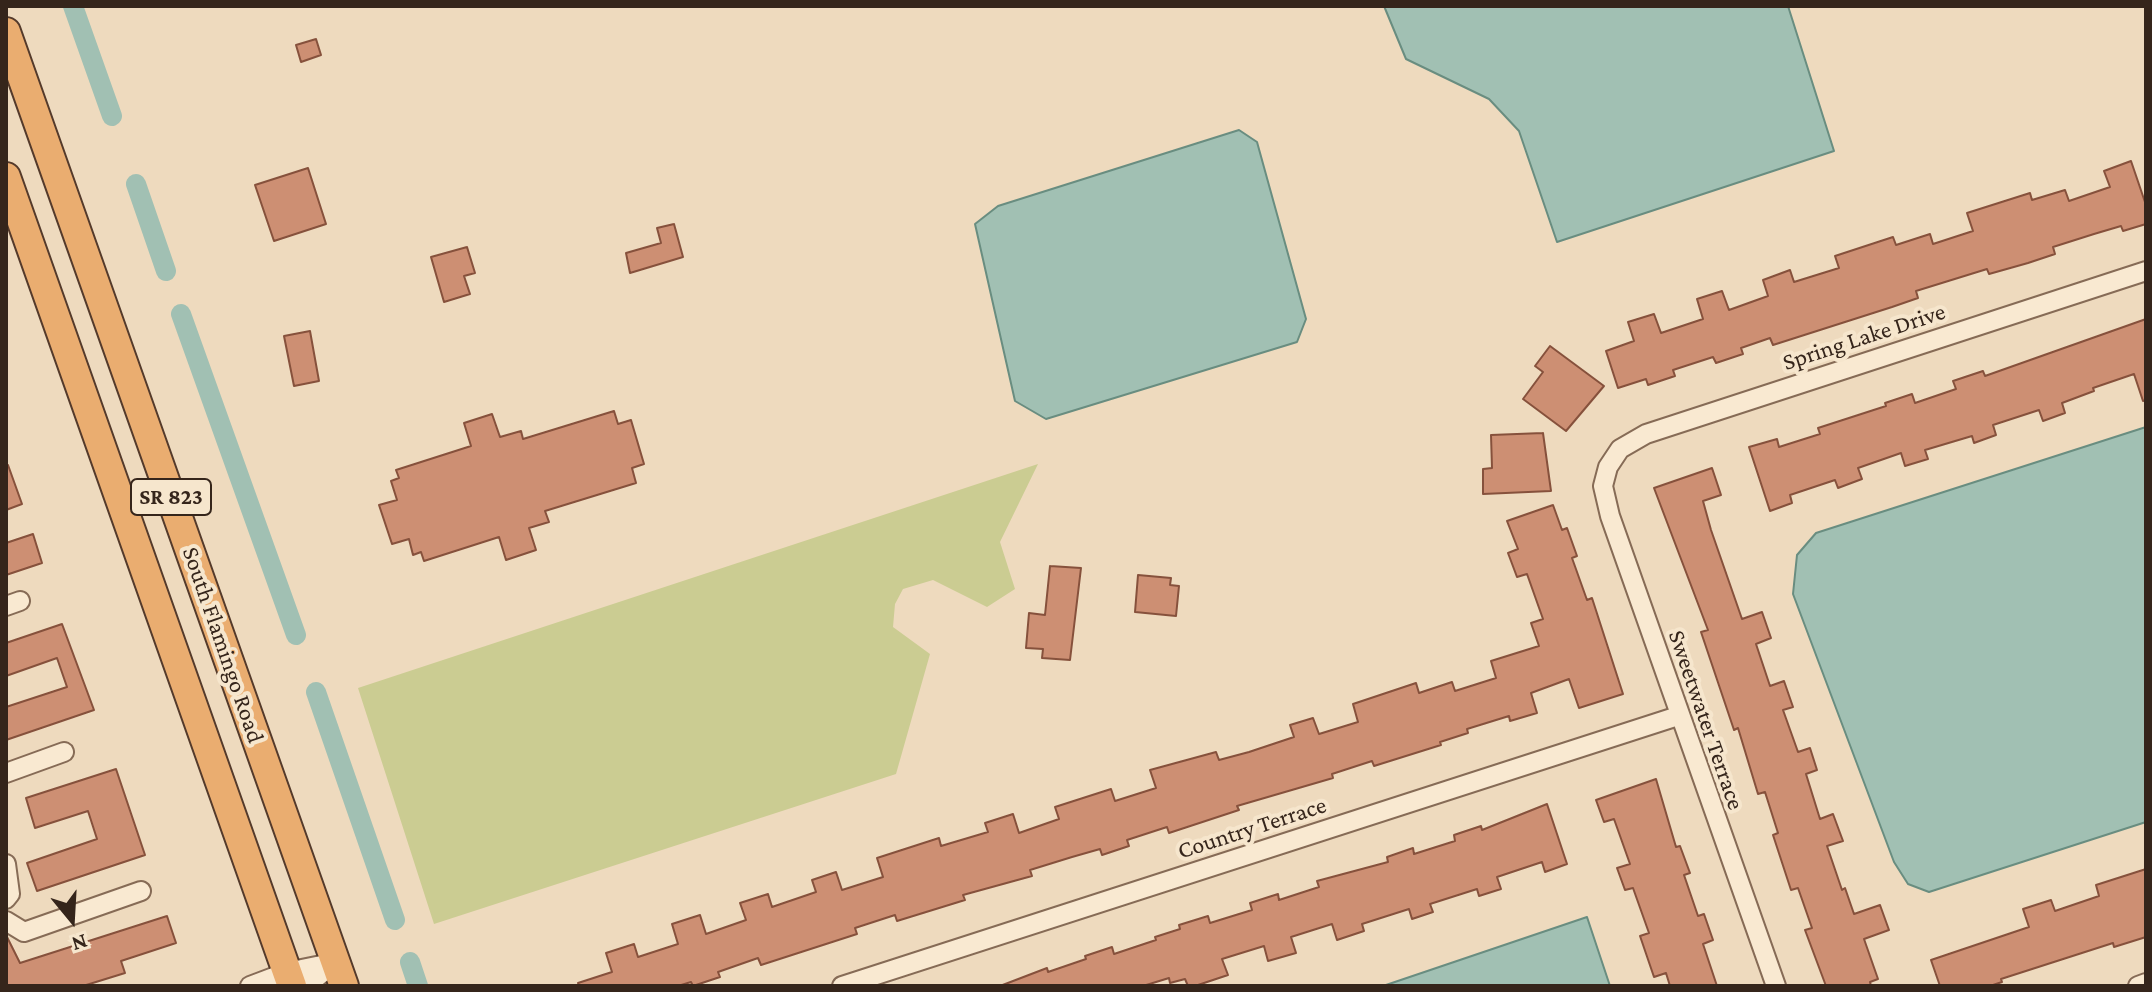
<!DOCTYPE html>
<style>
body{margin:0}
#map{position:relative;width:2152px;height:992px;overflow:hidden;background:#eedabe;font-family:"Crimson Pro",serif}
canvas{display:block}
.frame{position:absolute;inset:0;border:8px solid #35251b;pointer-events:none}
.north{position:absolute;left:32px;top:880px;width:80px;height:80px;-webkit-text-stroke:6px #f6e6cd;paint-order:stroke;rotate:162deg;font-size:22px;font-weight:700;line-height:32px;text-align:center;color:#35251b}
.north::after{content:'';display:block;margin:auto;width:28px;height:36px;background:#35251b;clip-path:polygon(50% 0,100% 100%,50% 72%,0 100%)}
</style>
<div id="map">
<canvas width="2152" height="992"></canvas>
<div class="frame"></div>
<div class="north">N</div>
</div>
<script>
const ctx = document.querySelector('canvas').getContext('2d');
ctx.lineJoin = 'round';
function paint(path, color) { ctx.fillStyle = color; ctx.fill(path, 'evenodd'); }
const shape = rows => new Path2D(rows.map(r => 'M' + r).join(''));
function strokePath(path, color, width, dash) { ctx.strokeStyle = color; ctx.lineWidth = width; ctx.lineCap = dash ? 'butt' : 'round'; ctx.setLineDash(dash || []); ctx.stroke(path); }
function write(font, color, halo, rows, align = 'center') {
  ctx.font = font + ' "Crimson Pro",serif'; ctx.lineWidth = 8; ctx.setLineDash([]); ctx.textBaseline = 'middle'; ctx.strokeStyle = halo; ctx.fillStyle = color; for (const [text, x, y, turn = 0] of rows) {
    ctx.save(); ctx.translate(x, y); ctx.rotate((+turn || 0) * Math.PI / 180); ctx.textAlign = isNaN(turn) ? turn : align; if (halo) ctx.strokeText(text, 0, 0); ctx.fillText(text, 0, 0); ctx.restore();
  }
}
const green = shape([
 [1038,464,1000,542,1015,589,987,607,933,580,903,589,895,604,893,627,930,654,896,774,434,924,358,688]
]);
const water = shape([
 [1384,6,1788,6,1834,151,1557,242,1519,131,1489,99,1406,59,1384,6],
 [1239,130,1257,142,1306,319,1297,342,1046,419,1015,401,975,224,998,206,1239,130],
 [2146,427,2146,822,1929,892,1908,884,1894,862,1793,594,1797,555,1816,533,2146,427],
 [1587,917,1610,986,1383,986,1587,917]
]);
const canal = shape([
 [73,6,112,116],
 [136,184,166,271],
 [181,314,296,635],
 [316,692,395,920],
 [410,962,418,986]
]);
const building = shape([
 [316,39,321,55,301,62,296,45,316,39],
 [2131,161,2146,205,2146,224,2123,231,2121,226,2094,234,2053,247,2055,254,2028,263,1989,274,1987,269,1916,291,1918,298,1892,307,1773,345,1770,338,1741,348,1743,354,1716,363,1713,357,1673,370,1675,376,1648,385,1646,379,1618,388,1606,351,1634,341,1628,322,1654,314,1661,333,1703,319,1697,299,1722,291,1729,310,1768,296,1763,280,1790,270,1794,282,1839,268,1835,256,1893,237,1896,245,1930,234,1933,244,1973,231,1967,213,2030,193,2032,200,2065,190,2069,201,2110,187,2104,171,2131,161],
 [308,168,326,224,274,241,255,185,308,168],
 [674,224,683,257,630,273,626,253,661,243,657,228,674,224],
 [467,247,475,273,464,276,470,294,444,302,431,257,467,247],
 [2146,319,2146,400,2143,401,2134,374,2093,388,2094,391,2062,403,2065,413,2043,421,2039,410,1993,425,1996,435,1974,443,1972,436,1925,450,1928,459,1905,466,1901,453,1858,468,1862,479,1838,488,1835,480,1790,495,1792,503,1770,511,1749,447,1777,439,1779,447,1820,434,1818,428,1886,406,1885,403,1912,394,1915,403,1956,389,1953,381,1983,371,1985,376,2146,319],
 [310,331,319,381,294,386,284,336,310,331],
 [1550,346,1604,386,1566,431,1523,399,1543,372,1535,366,1550,346],
 [614,411,618,424,631,420,644,464,632,468,636,483,545,511,549,522,529,528,536,550,506,560,499,537,424,561,421,552,413,555,409,539,392,544,379,505,397,500,391,481,399,478,396,470,471,446,464,423,492,414,500,437,521,431,523,439,614,411],
 [1543,433,1551,491,1483,494,1483,469,1492,468,1491,435,1543,433],
 [8,465,22,504,6,510,6,466,8,465],
 [1712,468,1721,495,1703,501,1711,530,1742,619,1762,612,1771,638,1756,644,1770,686,1784,681,1793,707,1783,710,1798,752,1810,748,1817,770,1806,774,1820,819,1833,814,1843,841,1827,846,1842,890,1845,888,1854,914,1880,905,1889,930,1864,939,1878,979,1870,982,1871,986,1826,986,1805,930,1812,928,1798,888,1791,890,1773,835,1778,833,1765,792,1758,794,1738,728,1734,730,1701,632,1708,630,1654,488,1712,468],
 [1553,505,1562,530,1567,528,1577,556,1572,558,1587,600,1592,598,1623,694,1579,708,1569,679,1531,693,1537,713,1510,721,1509,716,1467,729,1468,733,1440,742,1441,745,1374,766,1372,761,1332,774,1333,778,1237,806,1239,810,1169,833,1167,827,1127,840,1129,846,1102,855,1100,849,1072,857,1030,870,1032,876,963,895,965,900,897,921,895,915,855,928,857,934,761,965,758,958,718,972,720,977,693,986,691,982,678,986,579,986,578,983,612,972,606,953,634,944,638,957,678,944,672,924,700,915,706,934,746,920,740,903,768,894,772,907,816,892,812,880,836,872,842,890,883,877,877,858,939,838,941,846,988,832,985,823,1013,814,1019,833,1059,819,1055,807,1111,789,1115,801,1156,788,1150,770,1216,752,1219,760,1249,752,1294,737,1290,725,1313,718,1319,734,1358,722,1353,704,1416,683,1419,693,1452,682,1455,691,1496,678,1491,661,1539,646,1531,623,1543,619,1527,574,1517,577,1508,553,1518,549,1507,521,1553,505],
 [33,534,42,563,6,575,6,543,33,534],
 [1050,566,1081,568,1070,660,1042,658,1043,649,1026,648,1029,613,1045,615,1050,566],
 [1138,575,1171,578,1170,585,1179,586,1176,616,1135,612,1138,575],
 [62,624,94,710,6,740,6,707,67,687,57,658,6,676,6,643,62,624],
 [116,769,145,855,37,891,27,863,97,839,88,811,35,828,26,798,116,769],
 [1656,779,1676,847,1680,846,1690,873,1684,875,1698,916,1704,914,1713,940,1703,944,1717,986,1670,986,1666,973,1654,977,1640,936,1649,933,1633,888,1625,890,1617,868,1630,864,1614,819,1604,822,1596,800,1656,779],
 [1547,804,1567,864,1545,872,1542,862,1497,877,1501,889,1479,896,1477,889,1430,904,1433,912,1412,919,1409,909,1362,924,1364,931,1337,940,1332,924,1291,937,1296,953,1268,961,1264,946,1222,959,1228,975,1195,986,1188,986,1185,979,1170,983,1169,978,1143,986,1000,986,1047,968,1048,972,1086,959,1085,956,1112,947,1114,954,1156,940,1155,937,1180,929,1179,925,1208,916,1210,923,1252,910,1250,903,1278,894,1279,900,1319,887,1317,881,1388,862,1387,857,1413,848,1414,854,1455,841,1454,835,1481,826,1482,830,1547,804],
 [2146,869,2146,937,2114,947,2113,943,2001,979,2002,982,1990,986,1940,986,1931,960,2029,927,2023,909,2051,900,2055,911,2099,896,2096,885,2146,869],
 [167,916,176,943,121,961,125,973,83,986,6,986,6,935,20,963,167,916]
]);
const minor = shape([
 [6,606,20,601],
 [6,773,64,752],
 [6,864,10,894,6,899],
 [6,921,24,932,141,891],
 [250,986,287,972,336,962],
 [306,986,332,965],
 [842,986,1678,716],
 [1776,986,1610,516,1603,486,1608,467,1620,449,1646,434,2146,271],
 [2138,986,2146,983]
]);
const trunk = shape([
 [6,32,344,986],
 [6,177,292,986]
]);
const shields = [
 [171,497,80]
];
const shieldNames = [
 ["SR 823",171,497]
];
const streetNames = [
 ["Spring Lake Drive",1864,337,-18],
 ["South Flamingo Road",223,645,71],
 ["Sweetwater Terrace",1706,720,71],
 ["Country Terrace",1252,828,-18]
];
paint(green, '#cbcc92');
paint(water, '#a1c0b3');
strokePath(water, '#698d80', 2);
strokePath(canal, '#a1c0b3', 20);
paint(building, '#cd8f73');
strokePath(building, '#86513c', 2);
strokePath(minor, '#866b56', 22);
strokePath(trunk, '#543a2b', 32);
strokePath(minor, '#f9e9d1', 18);
strokePath(trunk, '#eaad70', 28);
for (const [x, y, w] of shields) { const box = new Path2D(); box.roundRect(x - w / 2, y - 18, w, 36, 6); ctx.fillStyle = '#f6e6cd'; ctx.fill(box); strokePath(box, '#35251b', 2); }
write('bold 22px', '#35251b', null, shieldNames);
write('24px', '#35251b', '#f6e6cd', streetNames);
</script>
